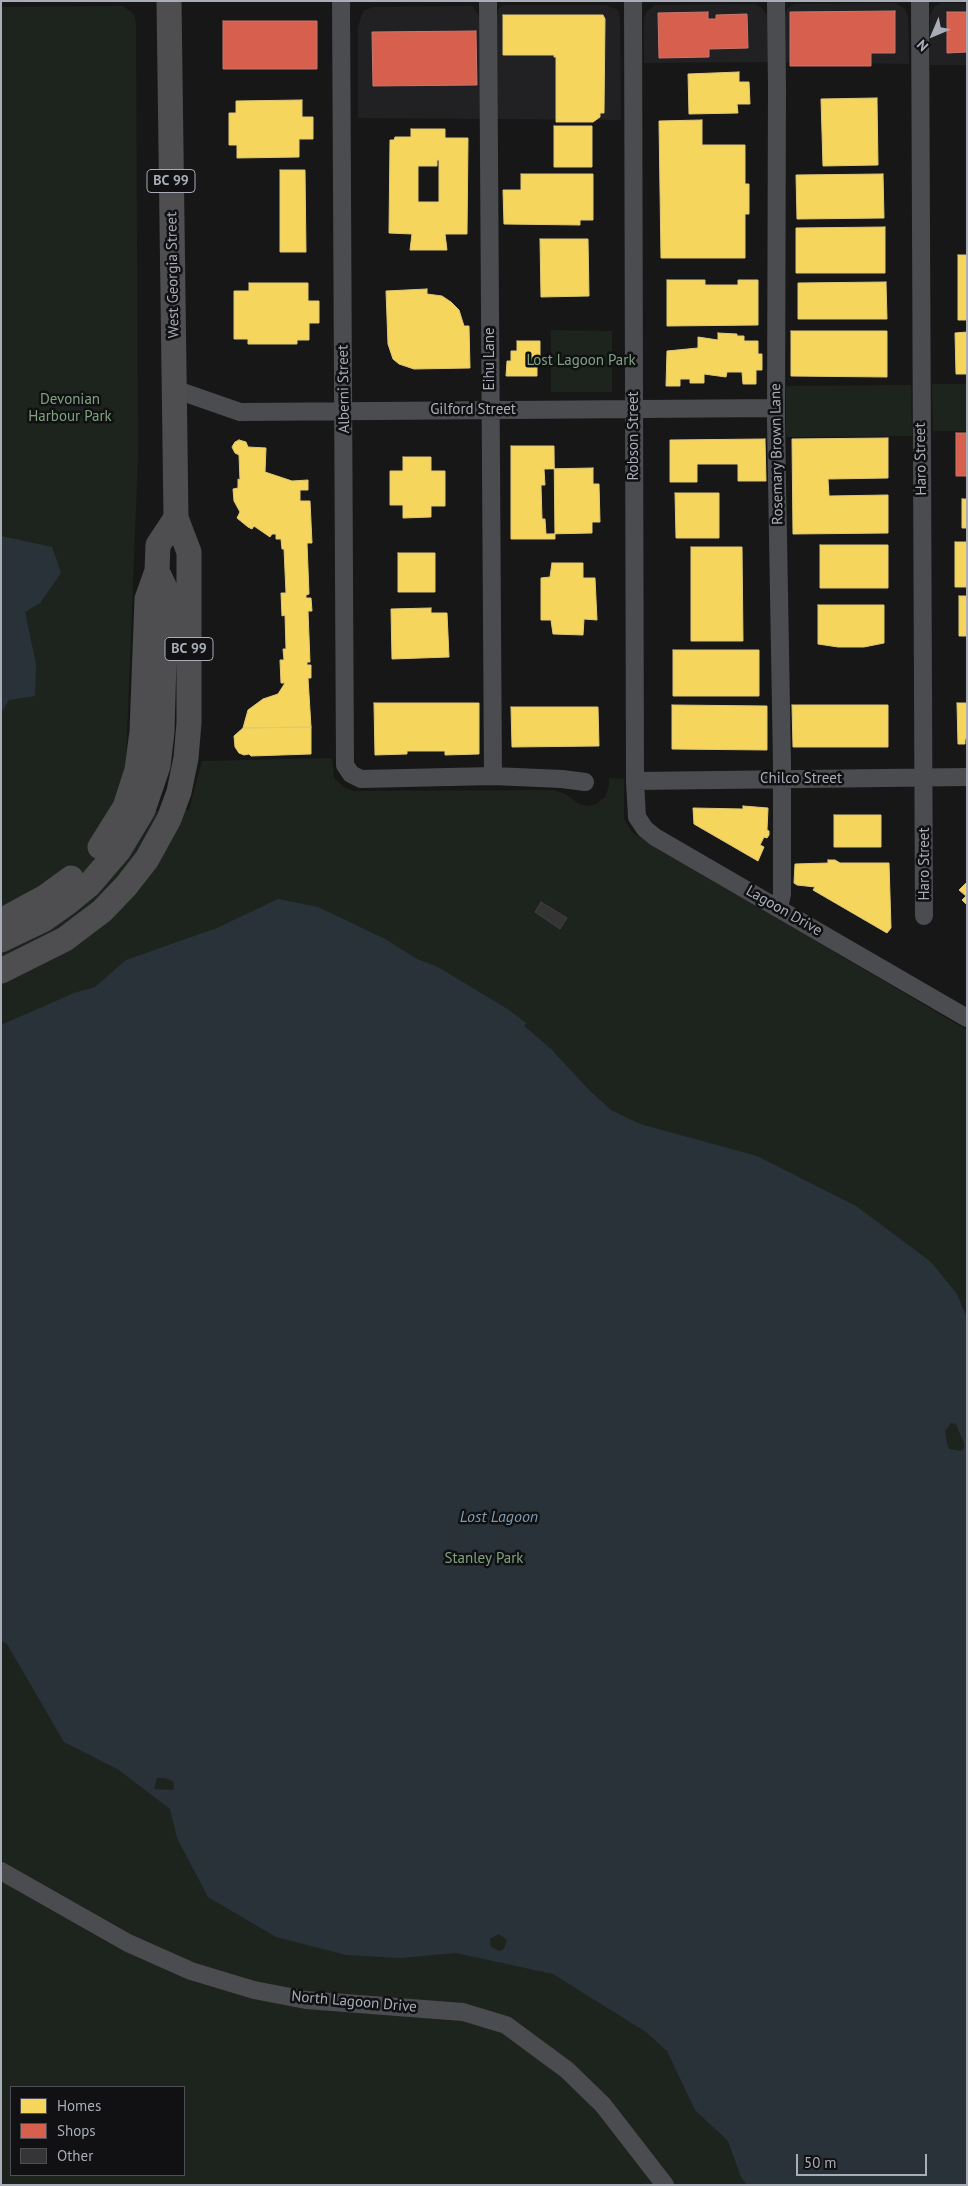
<!DOCTYPE html>
<style>
body{margin:0}
#map{position:relative;width:968px;height:2186px;overflow:hidden;background:#171717;font-family:"PT Sans",sans-serif}
canvas{display:block}
.frame{position:absolute;inset:0;border:2px solid #a8adb8;pointer-events:none}
.legend{position:absolute;left:10px;top:2086px;width:175px;height:90px;box-sizing:border-box;background:#111113;border:1px solid #4d4f55;margin:0;padding:6px 9px;list-style:none;font-size:15px;color:#a8adb8}
.legend li{display:flex;align-items:center;gap:10px;height:25px}
.legend b{width:25px;border:1px solid #4d4f55}
.north{position:absolute;left:908px;top:10px;width:50px;height:50px;-webkit-text-stroke:4px #111113;paint-order:stroke;rotate:225deg;font-size:14px;font-weight:700;line-height:20px;text-align:center;color:#a8adb8}
.north::after{content:'';display:block;margin:auto;width:18px;height:22px;background:#a8adb8;clip-path:polygon(50% 0,100% 100%,50% 72%,0 100%)}
.scale{position:absolute;left:796px;top:2154px;width:131px;height:22px;box-sizing:border-box;border:2px solid #a8adb8;border-top:0;padding-left:6px;font-size:15px;line-height:18px;white-space:nowrap;color:#a8adb8;-webkit-text-stroke:4px #111113;paint-order:stroke}
</style>
<div id="map">
<canvas width="968" height="2186"></canvas>
<div class="frame"></div>
<ul class="legend">
<li><b style="height:14px;background:#f6d55c"></b>Homes</li>
<li><b style="height:14px;background:#d6604d"></b>Shops</li>
<li><b style="height:14px;background:#353536"></b>Other</li>
</ul>
<div class="north">N</div>
<div class="scale">50 m</div>
</div>
<script>
const ctx = document.querySelector('canvas').getContext('2d');
ctx.lineJoin = 'round';
function paint(path, color) { ctx.fillStyle = color; ctx.fill(path, 'evenodd'); }
const shape = rows => new Path2D(rows.map(r => 'M' + r).join(''));
function strokePath(path, color, width, dash) { ctx.strokeStyle = color; ctx.lineWidth = width; ctx.lineCap = dash ? 'butt' : 'round'; ctx.setLineDash(dash || []); ctx.stroke(path); }
function write(font, color, halo, rows, align = 'center') {
  ctx.font = font + ' "PT Sans",sans-serif'; ctx.lineWidth = 5; ctx.setLineDash([]); ctx.textBaseline = 'middle'; ctx.strokeStyle = halo; ctx.fillStyle = color; for (const [text, x, y, turn = 0] of rows) {
    ctx.save(); ctx.translate(x, y); ctx.rotate((+turn || 0) * Math.PI / 180); ctx.textAlign = isNaN(turn) ? turn : align; if (halo) ctx.strokeText(text, 0, 0); ctx.fillText(text, 0, 0); ctx.restore();
  }
}
const built = shape([
 [895,3,904,8,908,16,909,64,777,62,644,63,644,18,646,12,655,5,756,4,762,8,766,14,785,14,788,8,794,4],
 [941,3,967,3,967,65,930,65,930,15,934,7],
 [504,5,606,5,616,9,619,12,620,19,621,120,358,118,358,27,363,11,373,7,473,6,479,16,497,17,499,8]
]);
const green = shape([
 [123,6,134,14,136,23,138,456,126,762,154,811,189,810,202,761,332,758,334,778,345,788,354,791,554,790,565,794,579,804,588,806,596,804,605,797,609,786,609,778,624,779,624,819,632,832,639,837,967,1030,967,2185,1,2185,1,7],
 [11,2087,184,2087,184,2175,11,2175],
 [551,330,612,331,612,392,551,392],
 [932,384,967,384,967,431,933,431],
 [911,385,912,436,786,437,786,386]
]);
const water = shape([
 [1,536,52,547,61,573,40,603,25,612,36,664,35,696,9,700,1,713],
 [278,899,318,907,385,939,417,959,438,967,509,1010,526,1023,524,1026,551,1049,589,1090,611,1110,640,1124,757,1156,856,1206,931,1262,957,1294,967,1318,967,2185,747,2185,741,2177,728,2141,695,2110,667,2051,646,2032,553,1974,456,1953,401,1958,346,1955,276,1937,208,1897,177,1838,170,1809,119,1770,64,1742,7,1644,1,1641,1,1025,74,993,95,987,126,960,217,928],
 [951,1423,956,1424,964,1443,964,1448,961,1451,949,1449,947,1443,945,1431],
 [157,1778,165,1778,174,1782,174,1790,154,1789],
 [499,1934,507,1940,504,1949,499,1951,491,1947,490,1939]
]);
const homes = shape([
 [503,15,603,15,605,19,604,113,600,113,600,117,593,122,556,122,556,57,554,57,554,55,503,55,503,15],
 [739,72,739,82,749,82,750,104,737,104,738,113,689,114,688,74,739,72],
 [877,98,878,165,823,166,821,99,877,98],
 [302,100,302,117,313,117,313,139,299,139,299,157,237,158,237,145,229,145,229,113,236,113,236,101,302,100],
 [702,120,702,145,745,145,745,184,749,184,749,214,745,214,745,258,661,258,659,121,702,120],
 [554,126,592,126,592,167,554,167,554,126],
 [411,129,445,129,445,138,468,138,467,234,445,234,447,250,410,250,412,234,389,233,390,140,394,140,395,137,411,137,411,129],
 [437,160,439,160,439,202,418,202,418,166,437,166,437,160],
 [280,170,305,170,306,252,280,252,280,170],
 [521,174,593,174,593,220,580,220,580,225,504,224,503,190,521,190,521,174],
 [883,174,884,218,797,219,796,175,883,174],
 [885,227,885,273,796,273,796,228,885,227],
 [540,239,588,239,589,296,541,297,540,239],
 [958,255,967,255,967,320,958,320,958,255],
 [667,280,705,280,705,285,738,285,738,280,758,280,758,325,667,326,667,280],
 [886,282,887,319,798,319,798,283,886,282],
 [249,283,308,283,308,301,319,301,319,323,309,323,309,340,297,340,297,344,248,344,248,339,234,339,234,291,249,291,249,283],
 [427,289,427,294,442,296,451,302,459,310,464,326,469,326,470,368,414,369,399,364,393,359,388,344,386,291,427,289],
 [791,331,887,331,887,377,791,376,791,331],
 [967,332,967,374,956,374,955,333,967,332],
 [718,333,737,334,737,336,744,336,744,341,758,341,758,354,762,354,762,370,756,370,756,384,743,384,742,372,727,372,726,377,704,374,704,383,690,383,690,379,680,379,680,386,666,386,667,351,698,348,698,337,718,340,718,333],
 [517,341,540,341,540,364,537,364,537,376,506,376,507,361,511,361,511,351,517,351,517,341],
 [888,438,888,478,828,479,829,496,888,495,888,533,793,534,792,439,888,438],
 [765,439,766,481,738,481,738,464,697,464,697,482,670,482,670,440,765,439],
 [239,440,246,442,248,447,266,448,265,472,292,481,308,480,308,490,300,490,300,501,310,501,312,543,307,543,309,594,306,595,306,598,311,598,312,611,308,611,310,662,307,662,307,665,311,665,311,678,308,678,311,727,243,728,248,710,263,699,278,694,285,683,281,683,280,660,284,660,283,649,286,649,285,615,282,616,281,593,286,593,284,549,282,549,281,539,276,539,276,534,272,534,270,537,254,526,252,529,248,527,237,518,240,512,234,501,233,489,238,488,238,479,240,480,239,455,235,453,232,447,235,442,239,440],
 [511,446,554,446,555,539,511,539,511,446],
 [403,457,431,457,431,471,445,471,445,506,431,506,431,517,403,518,403,505,390,505,390,471,403,471,403,457],
 [593,468,593,484,599,484,600,522,592,522,592,533,546,534,545,519,542,519,541,485,545,485,544,469,593,468],
 [675,493,719,493,719,538,676,538,675,493],
 [962,499,967,499,967,528,962,528,962,499],
 [955,542,967,542,967,587,955,587,955,542],
 [820,545,888,545,888,588,820,588,820,545],
 [691,547,742,547,743,641,691,641,691,547],
 [398,553,435,553,435,592,398,592,398,553],
 [552,563,583,563,583,578,595,578,597,620,584,619,583,635,553,634,551,620,541,620,541,578,550,577,552,563],
 [959,596,967,596,967,636,959,636,959,596],
 [818,605,884,605,884,643,864,647,838,647,818,644,818,605],
 [431,608,431,613,447,613,449,657,392,659,391,609,431,608],
 [673,650,759,650,759,696,673,696,673,650],
 [374,703,479,703,479,754,445,755,445,751,407,751,407,754,375,755,374,703],
 [957,703,967,703,967,739,965,739,965,744,958,744,957,703],
 [672,705,767,706,767,750,672,749,672,705],
 [792,705,888,705,888,747,793,747,792,705],
 [511,707,598,707,599,746,512,747,511,707],
 [311,727,311,754,251,756,249,754,244,755,239,753,235,747,234,736,243,728,311,727],
 [743,806,768,808,767,830,769,831,769,835,767,838,764,837,760,845,764,847,758,861,694,824,693,808,743,809,743,806],
 [834,815,881,815,881,847,834,847,834,815],
 [828,860,835,860,840,863,889,863,891,928,887,933,813,890,815,887,797,885,794,883,795,864,828,863,828,860],
 [967,882,967,905,962,900,966,896,959,890,967,882]
]);
const shops = shape([
 [895,11,895,53,871,53,871,66,790,66,790,12,895,11],
 [708,12,708,19,716,19,716,15,747,14,748,48,709,49,709,57,659,58,658,13,708,12],
 [947,12,967,12,967,52,947,53,947,12],
 [223,21,317,21,317,69,223,69,223,21],
 [476,31,477,85,373,86,372,32,476,31],
 [956,433,967,433,967,476,956,476,956,433]
]);
const building = shape([
 [541,902,567,918,560,929,535,912,541,902]
]);
const minor = shape([
 [341,1,345,765,351,774,361,779,493,776,562,779,585,782],
 [488,1,493,776],
 [633,1,635,781,637,817,645,829,655,837,967,1018],
 [776,1,777,87,776,422,782,765,782,894,779,907],
 [920,1,924,916],
 [174,389,240,412,776,408],
 [635,781,967,777],
 [1,1871,128,1943,191,1971,254,1990,306,2000,463,2012,506,2025,567,2070,603,2105,665,2185]
]);
const highway = shape([
 [100,847,125,807,137,770,142,732,147,599,157,571],
 [1,921,45,897,71,878],
 [1,940,43,920,67,903,89,885,119,850,143,810,158,766,162,732,166,590,157,571,158,545,176,518],
 [1,971,65,939,102,911,126,886,147,859,169,819,179,792,186,758,189,723,189,552,176,518,169,1]
]);
const shields = [
 [171,181,48],
 [189,649,48]
];
const shieldNames = [
 ["BC 99",171,181],
 ["BC 99",189,649]
];
const streetNames = [
 ["West Georgia Street",173,275,-91],
 ["Eihu Lane",490,359,-90],
 ["Alberni Street",344,389,-91],
 ["Gilford Street",473,410],
 ["Robson Street",634,436,-90],
 ["Rosemary Brown Lane",777,454,-91],
 ["Haro Street",921,459,-91],
 ["Chilco Street",801,779],
 ["Haro Street",925,864,-90],
 ["Lagoon Drive",784,911,30],
 ["North Lagoon Drive",354,2002,5]
];
const parkNames = [
 ["Lost Lagoon Park",581,361],
 ["Devonian",70,400],
 ["Harbour Park",70,417],
 ["Stanley Park",484,1559]
];
const waterNames = [
 ["Lost Lagoon",499,1517]
];
paint(built, '#212123');
paint(green, '#1d241e');
paint(water, '#2a3239');
paint(homes, '#f6d55c');
strokePath(homes, '#dfc978', 1);
paint(shops, '#d6604d');
strokePath(shops, '#c8776d', 1);
paint(building, '#353536');
strokePath(building, '#3f4043', 1);
strokePath(minor, '#4b4c50', 18);
strokePath(highway, '#4e4e51', 25);
for (const [x, y, w] of shields) { const box = new Path2D(); box.roundRect(x - w / 2, y - 11.5, w, 23, 4); ctx.fillStyle = '#111113'; ctx.fill(box); strokePath(box, '#a8adb8', 1); }
write('bold 14px', '#a8adb8', null, shieldNames);
write('15px', '#a8adb8', '#111113', streetNames);
write('15px', '#7fa381', '#111113', parkNames);
write('italic 16px', '#7f9bb3', '#111113', waterNames);
</script>
